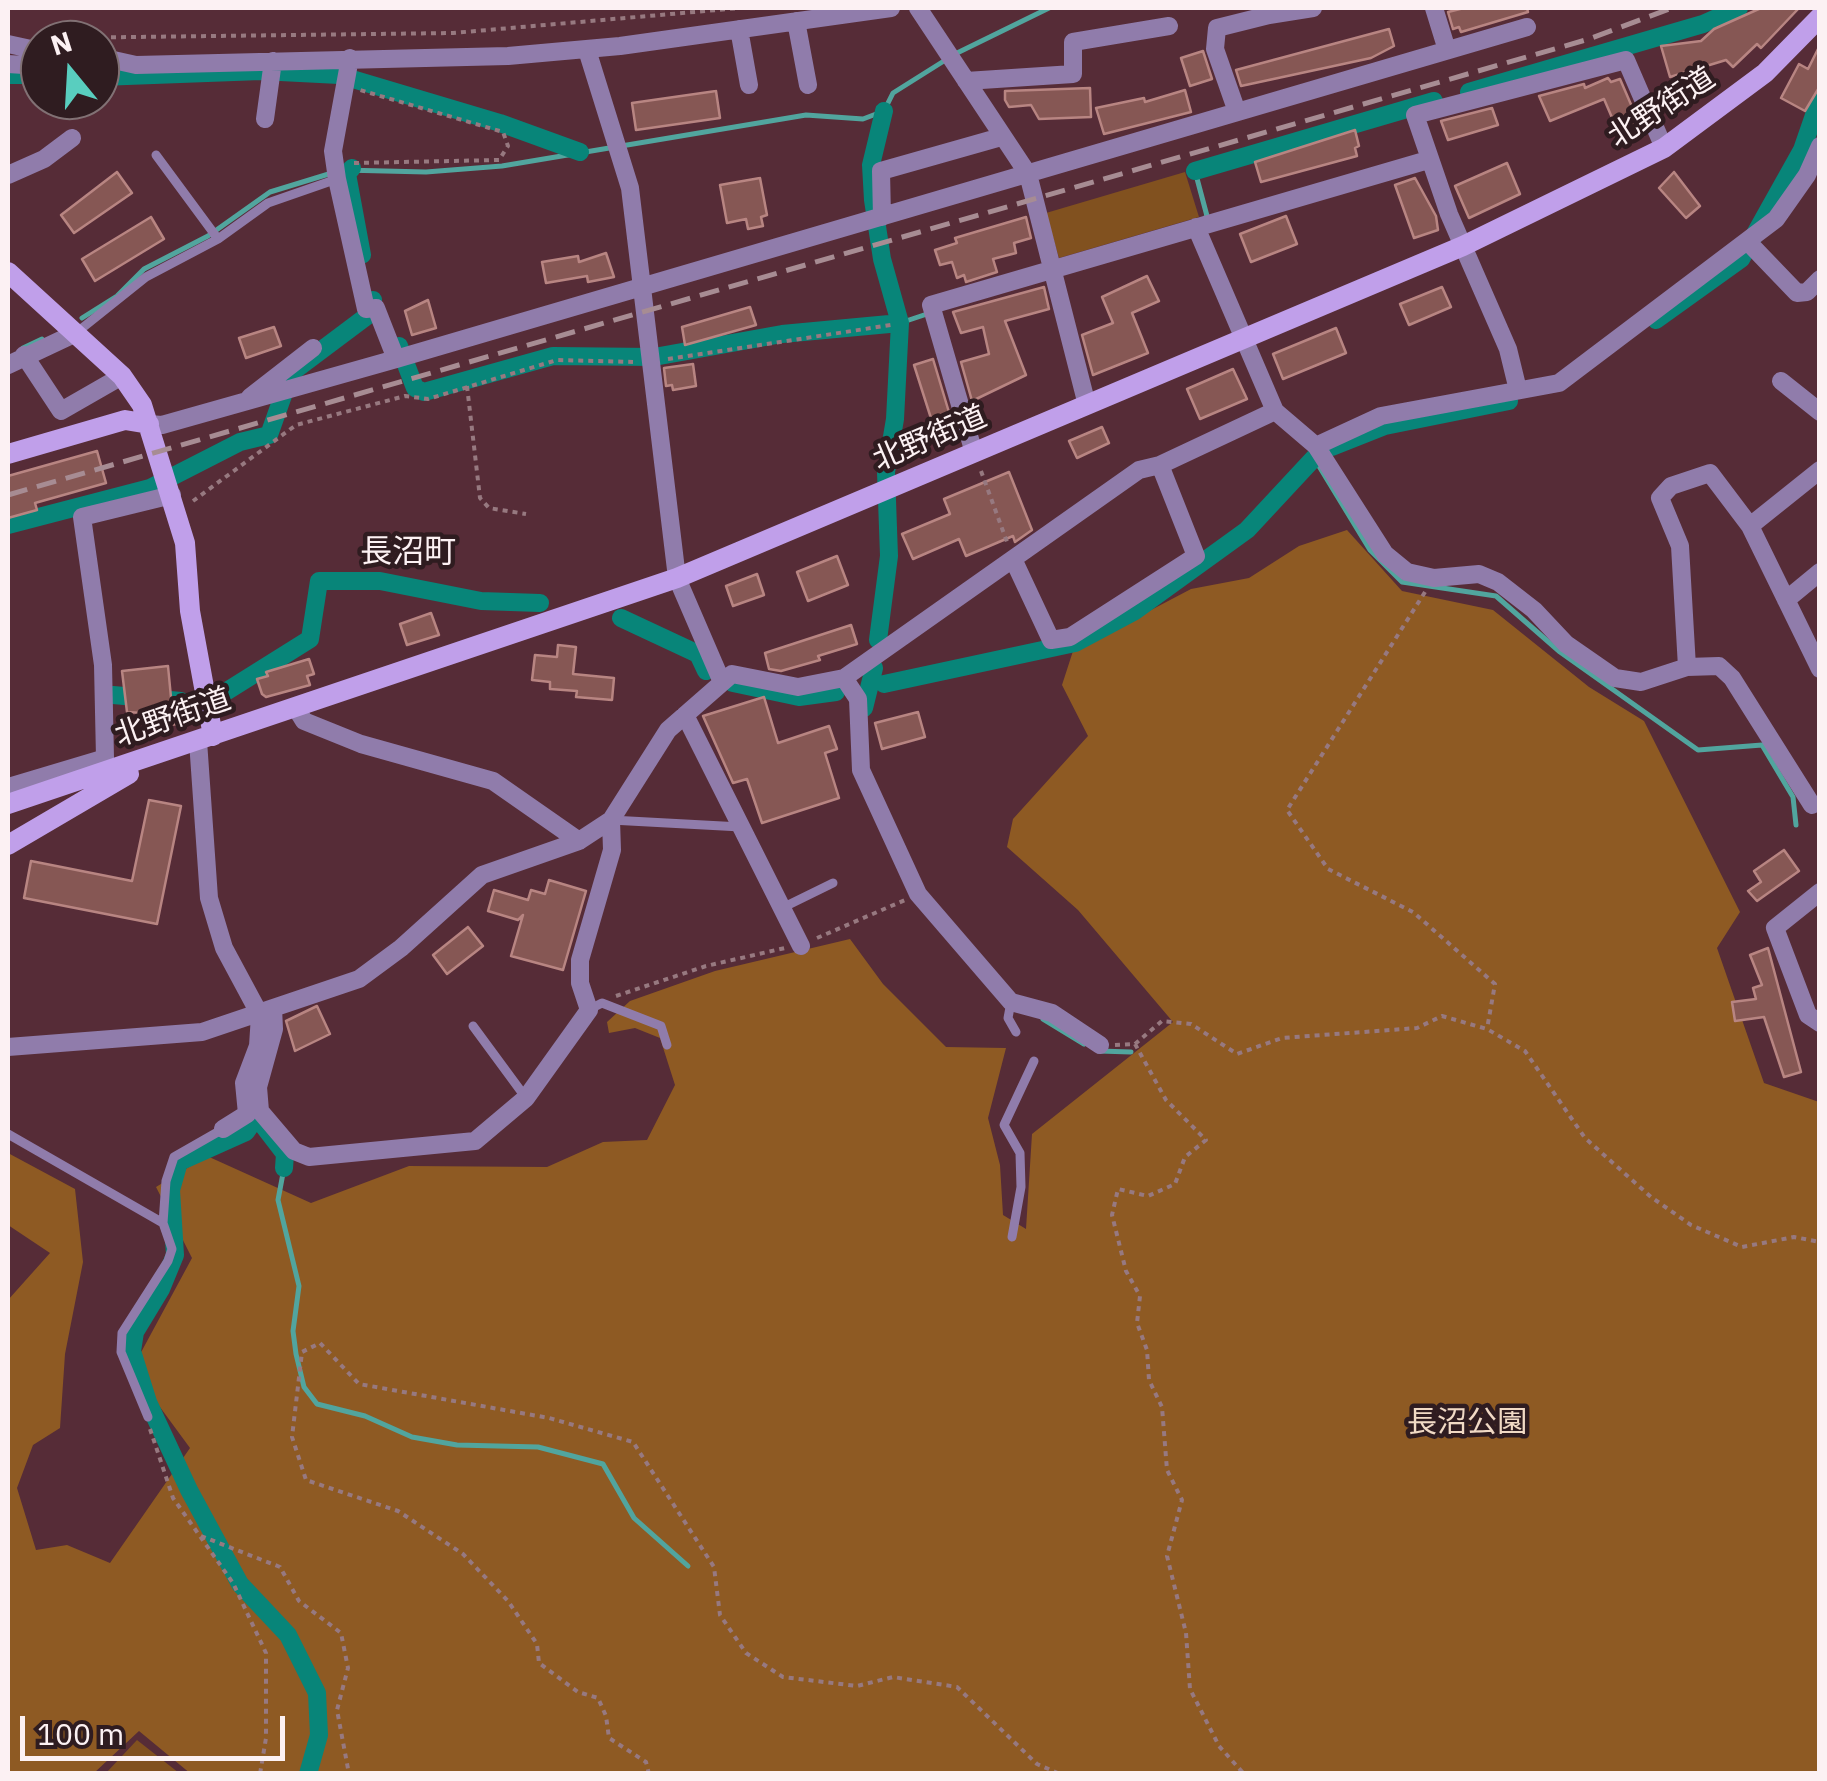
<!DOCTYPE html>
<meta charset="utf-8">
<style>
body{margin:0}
#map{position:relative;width:1827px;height:1781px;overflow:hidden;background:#562c37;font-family:"IBM Plex Sans",sans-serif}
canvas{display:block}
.frame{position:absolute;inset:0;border:10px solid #fcf1f3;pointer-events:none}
.north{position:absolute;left:20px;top:20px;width:100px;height:100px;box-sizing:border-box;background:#2f1c20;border:2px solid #817174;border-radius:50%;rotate:342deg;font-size:28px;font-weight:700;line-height:40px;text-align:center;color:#fcf1f3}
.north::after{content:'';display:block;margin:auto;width:35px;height:45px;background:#59cebf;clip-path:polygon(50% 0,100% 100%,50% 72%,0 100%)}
.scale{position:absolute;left:20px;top:1716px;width:265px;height:45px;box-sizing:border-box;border:5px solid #fcf1f3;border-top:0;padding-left:12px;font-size:30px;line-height:35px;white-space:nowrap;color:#fcf1f3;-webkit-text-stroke:8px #2f1c20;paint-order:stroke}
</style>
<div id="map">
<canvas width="1827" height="1781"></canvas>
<div class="frame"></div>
<div class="north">N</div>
<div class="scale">100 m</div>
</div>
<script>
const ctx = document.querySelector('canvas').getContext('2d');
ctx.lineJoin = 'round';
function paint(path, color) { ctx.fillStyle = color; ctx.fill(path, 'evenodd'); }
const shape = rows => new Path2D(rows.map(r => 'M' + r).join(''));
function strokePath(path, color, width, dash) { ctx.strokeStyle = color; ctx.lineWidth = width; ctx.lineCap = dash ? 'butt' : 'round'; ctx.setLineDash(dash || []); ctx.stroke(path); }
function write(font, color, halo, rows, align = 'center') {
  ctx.font = font + ' "IBM Plex Sans","Noto Sans JP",sans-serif'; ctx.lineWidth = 9; ctx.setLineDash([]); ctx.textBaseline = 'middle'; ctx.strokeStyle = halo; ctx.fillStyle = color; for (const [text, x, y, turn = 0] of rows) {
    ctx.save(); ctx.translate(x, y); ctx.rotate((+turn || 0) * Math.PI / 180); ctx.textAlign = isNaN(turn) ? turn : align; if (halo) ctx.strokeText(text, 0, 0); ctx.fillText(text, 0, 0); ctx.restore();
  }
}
const green = shape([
 [1185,172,1199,217,1059,258,1046,213],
 [137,1740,179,1773,180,1773,106,1773]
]);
const forest = shape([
 [1347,530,1402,591,1493,610,1589,687,1644,721,1740,912,1717,948,1764,1083,1819,1102,1819,1773,191,1774,139,1731,94,1773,8,1773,8,1300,50,1253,8,1225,8,1153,75,1189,83,1262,65,1354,60,1428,33,1445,17,1488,36,1550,67,1545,110,1563,190,1448,132,1369,192,1258,156,1187,207,1156,311,1203,409,1166,547,1167,603,1142,647,1140,675,1085,660,1038,635,1028,609,1033,607,1022,630,1001,715,971,850,939,883,984,946,1047,1006,1048,988,1118,1000,1165,1003,1215,1026,1229,1032,1134,1173,1022,1078,910,1007,847,1013,819,1088,736,1062,685,1073,651,1191,589,1249,578,1299,546]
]);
const stream = shape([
 [343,170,426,172,502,166,806,115,863,119,884,111,893,93,955,54,1049,8],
 [1195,171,1207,216,1203,220],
 [82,318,117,296,144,269,208,236,270,192,332,173],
 [900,323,930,313],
 [23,348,42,339],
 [1314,458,1370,550,1402,582,1496,596,1560,652,1698,750,1762,745,1793,797,1796,825],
 [1043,1019,1084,1044],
 [1099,1051,1131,1052],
 [284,1168,278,1200,299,1286,293,1331,296,1354,304,1387,317,1404,365,1416,412,1437,457,1445,538,1447,603,1464,634,1518,688,1566]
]);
const canal = shape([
 [8,75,40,75],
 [100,77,261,71,339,75,500,123,580,152],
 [1469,92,1703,24,1739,8],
 [352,168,347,174,362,255],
 [1195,171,1434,101],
 [1656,320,1741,259,1802,150,1820,98],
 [399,346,415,388,424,392,553,356,654,357,782,334,900,323],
 [1332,447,1385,426,1509,401],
 [8,525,150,488,240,442,269,435,291,373,367,316,373,300],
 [621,618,698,654,706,671],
 [878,640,889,556,886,472,895,419,900,323,882,259,873,200,871,165,884,111],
 [733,683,799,697,836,692],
 [884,684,1075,643,1135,611,1247,530,1314,458],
 [227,691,310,639,319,581,380,581,481,601,540,603],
 [113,695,181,701],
 [864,708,874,668],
 [252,1111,285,1154,284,1168],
 [255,1119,246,1132,179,1162,171,1190,175,1255,161,1289,135,1332,132,1351,148,1402,189,1490,240,1584,288,1635,317,1693,319,1735,308,1774]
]);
const building = shape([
 [1464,8,1527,8,1528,12,1461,32,1459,27,1453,29,1448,12,1464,8],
 [1761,8,1799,8,1761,48,1757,44,1733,67,1726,60,1670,77,1661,46,1701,41,1714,29,1761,8],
 [1389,29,1394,46,1371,58,1241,86,1236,70,1389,29],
 [1820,45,1820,86,1805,111,1781,98,1799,64,1808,69,1820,45],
 [1203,51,1212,79,1190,86,1181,58,1203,51],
 [1608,78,1611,82,1620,79,1642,130,1622,141,1604,99,1550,121,1539,96,1584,84,1585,88,1608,78],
 [1090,88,1091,117,1039,119,1031,105,1009,107,1005,100,1005,91,1090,88],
 [1185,90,1191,112,1104,134,1096,108,1144,98,1145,102,1185,90],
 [716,91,720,118,636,130,632,103,716,91],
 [1492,108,1498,125,1448,140,1441,121,1492,108],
 [1355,130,1359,146,1355,148,1357,156,1261,182,1255,162,1355,130],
 [1507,163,1520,194,1469,218,1455,186,1507,163],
 [117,172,132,193,74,233,61,215,117,172],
 [1674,172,1700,206,1686,218,1659,188,1674,172],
 [760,178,767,215,761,217,763,226,748,229,746,219,727,223,720,185,760,178],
 [1415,178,1436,216,1438,230,1414,238,1395,185,1415,178],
 [1286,216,1297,244,1251,262,1240,234,1286,216],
 [151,217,164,239,95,281,82,259,151,217],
 [1026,217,1031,238,1014,243,1016,253,993,259,997,272,966,282,964,275,957,278,952,262,940,265,935,250,957,243,955,238,1026,217],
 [606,253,614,277,588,282,587,276,546,283,542,262,578,256,579,262,606,253],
 [1147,276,1159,301,1132,313,1148,353,1093,375,1082,335,1113,323,1102,297,1147,276],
 [1044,287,1049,309,1005,321,1026,375,972,401,961,362,989,354,983,327,961,333,953,312,1044,287],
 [1442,287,1451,307,1409,325,1400,304,1442,287],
 [428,300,436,328,412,335,405,311,428,300],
 [750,307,756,325,685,345,682,327,750,307],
 [274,327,281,346,246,358,239,338,274,327],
 [1336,328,1346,353,1283,379,1273,354,1336,328],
 [933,359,954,429,936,434,914,365,933,359],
 [693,364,696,386,673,390,672,385,666,386,664,368,693,364],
 [1233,369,1247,399,1200,419,1187,389,1233,369],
 [1102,427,1109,443,1077,458,1069,441,1102,427],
 [97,451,106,483,35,503,37,510,8,518,8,476,97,451],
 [1009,472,1032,530,1015,542,1013,536,966,556,959,539,913,559,902,534,950,514,944,499,1009,472],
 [837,556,848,585,808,601,797,572,837,556],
 [757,574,764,595,733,606,726,586,757,574],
 [431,613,439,635,407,645,400,624,431,613],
 [851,625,857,644,818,656,820,660,781,671,769,669,765,653,851,625],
 [558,645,576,647,573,674,614,678,612,700,576,697,577,691,550,689,550,682,532,680,535,655,557,657,558,645],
 [309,659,314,674,307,676,310,685,266,697,262,694,257,679,268,676,266,672,309,659],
 [168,666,172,708,186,707,186,724,158,725,158,714,127,712,122,671,168,666],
 [764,697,778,743,829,726,837,749,825,753,839,798,762,823,747,779,733,783,703,716,764,697],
 [918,712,925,737,882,749,875,723,918,712],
 [149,800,181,806,157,924,24,898,31,861,132,881,149,800],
 [1784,850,1799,871,1757,901,1748,891,1761,882,1754,871,1784,850],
 [549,880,586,891,563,970,511,956,523,915,518,920,488,911,494,890,528,900,531,890,545,894,549,880],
 [468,927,483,946,447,974,433,955,468,927],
 [1768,948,1801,1072,1784,1077,1764,1017,1735,1021,1732,1002,1756,999,1753,988,1762,985,1750,955,1768,948],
 [317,1006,330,1034,295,1051,286,1021,317,1006]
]);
const path = shape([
 [51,38,453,33,740,8],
 [354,163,499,160,508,146,503,132,360,90],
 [668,359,891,325],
 [467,386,480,498,489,508,526,514],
 [981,471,1007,542],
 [193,501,296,425,405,396,428,399,557,360,633,362],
 [1425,592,1287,810,1328,869,1413,912,1495,984,1487,1029],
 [817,938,905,900],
 [616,996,706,966,785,948],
 [1135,1044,1166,1100,1206,1140,1185,1157,1175,1184,1148,1196,1118,1189,1112,1215,1126,1271,1140,1296,1137,1323,1147,1350,1149,1380,1162,1407,1167,1470,1182,1500,1167,1556,1186,1633,1190,1689,1219,1746,1244,1774],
 [1115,1045,1135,1044,1162,1021,1191,1024,1237,1054,1282,1038,1417,1028,1442,1016,1487,1029,1525,1051,1585,1138,1651,1197,1691,1225,1742,1247,1794,1237,1820,1242],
 [150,1429,173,1498,233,1583,266,1653,266,1738,260,1774],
 [201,1536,280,1567,299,1601,341,1633,348,1668,337,1710,349,1774],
 [649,1774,646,1762,609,1738,606,1716,598,1698,578,1692,539,1663,537,1644,508,1601,463,1554,398,1511,306,1480,292,1437,302,1352,320,1343,359,1384,549,1418,633,1442,714,1567,720,1615,746,1653,783,1677,857,1686,893,1677,957,1687,1037,1764,1060,1774]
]);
const lane = shape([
 [156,155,218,239],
 [76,333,146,277,218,239,268,203,337,179],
 [611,820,741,827],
 [782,908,833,883],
 [1011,1002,1008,1018,1016,1032],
 [590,1009,602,1003,661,1026,667,1045],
 [473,1026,526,1098],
 [8,1134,163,1223,172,1249,168,1261,122,1333,121,1352,148,1417],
 [163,1223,166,1181,174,1157,223,1129],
 [1012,1237,1021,1187,1020,1153,1004,1125,1034,1061]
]);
const street = shape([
 [918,8,1028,174,1087,405],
 [1434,8,1447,50],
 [1269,15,1313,8],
 [796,21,808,85],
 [739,29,749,85],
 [8,44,40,51],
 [587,50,630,188,677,578,721,680],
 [100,57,136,65,508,56,620,46,891,8],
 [350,58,333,151,337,179,366,309,376,308,396,359],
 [8,64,40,66],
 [966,81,1073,74,1073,42,1169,26],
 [1236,109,1215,49,1217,28,1269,15,1267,8],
 [265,119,273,61],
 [8,175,44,159,72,138],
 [882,217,881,171,1001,137],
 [1196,227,1275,411,1316,446,1385,554,1407,572,1434,578,1479,574,1498,582,1534,610,1566,644,1615,678,1641,682,1687,667],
 [1748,242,1797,293,1807,292,1820,279],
 [24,355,61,411,122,376],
 [8,365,76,333],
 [1781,381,1820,412],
 [1518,390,1508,349,1449,214,1415,115,1626,60,1664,148],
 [250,397,313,348],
 [149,424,162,425,396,359,1527,27],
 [1316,446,1381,416,1559,383,1776,219,1807,175,1820,146],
 [974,453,931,305,1428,160],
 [1750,526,1820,470],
 [1014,561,1051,640,1070,637,1196,556,1160,465],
 [1786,600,1820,572],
 [844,678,858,699,861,770,918,894,1011,1002,1052,1013,1100,1045],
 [296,708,304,721,361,744,493,781,579,841],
 [685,715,801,946],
 [198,741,209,898,224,948,260,1015,258,1046,244,1083,247,1114,223,1129],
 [8,787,105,758,103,665,82,517,172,495],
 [1812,805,1732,678,1719,666,1687,667,1680,546,1660,498,1671,486,1710,473,1750,526,1820,669],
 [1820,892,1775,928,1808,1015,1820,1023],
 [273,1008,274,1029,258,1087,260,1111,294,1151,309,1157,475,1141,526,1098,589,1010,580,983,580,960,612,850,611,820],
 [8,1047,202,1032,359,979,401,948,482,875,579,841,611,820,668,730,732,674,798,687,844,678,1139,470,1160,465,1275,411]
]);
const secondary = shape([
 [8,272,122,376,142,405,185,543,190,611,213,736],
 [8,454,125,420,149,424],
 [8,804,677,578,1463,246,1664,148,1765,73,1820,17],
 [8,845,129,774]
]);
const rail = shape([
 [8,495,1589,39,1672,8]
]);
const streetNames = [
 ["北野街道",1662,108,-33],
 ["北野街道",930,439,-23],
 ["北野街道",173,718,-19]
];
const parkNames = [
 ["長沼公園",1467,1423]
];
const neighbourhoodNames = [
 ["長沼町",408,553]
];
paint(green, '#81511f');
paint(forest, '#8e5a23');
strokePath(stream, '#51a59e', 5);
strokePath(canal, '#088579', 18);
paint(building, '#865754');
strokePath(building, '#b88582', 2.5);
strokePath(path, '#977980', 4, [5, 5]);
strokePath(lane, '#907cab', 9);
strokePath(street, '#907cab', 18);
strokePath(secondary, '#c09fea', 20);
strokePath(rail, '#a78c93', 5, [20, 10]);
write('30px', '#fcf1f3', '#2f1c20', streetNames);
write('30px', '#f1dac5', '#2f1c20', parkNames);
write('32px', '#fcf1f3', '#2f1c20', neighbourhoodNames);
</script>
